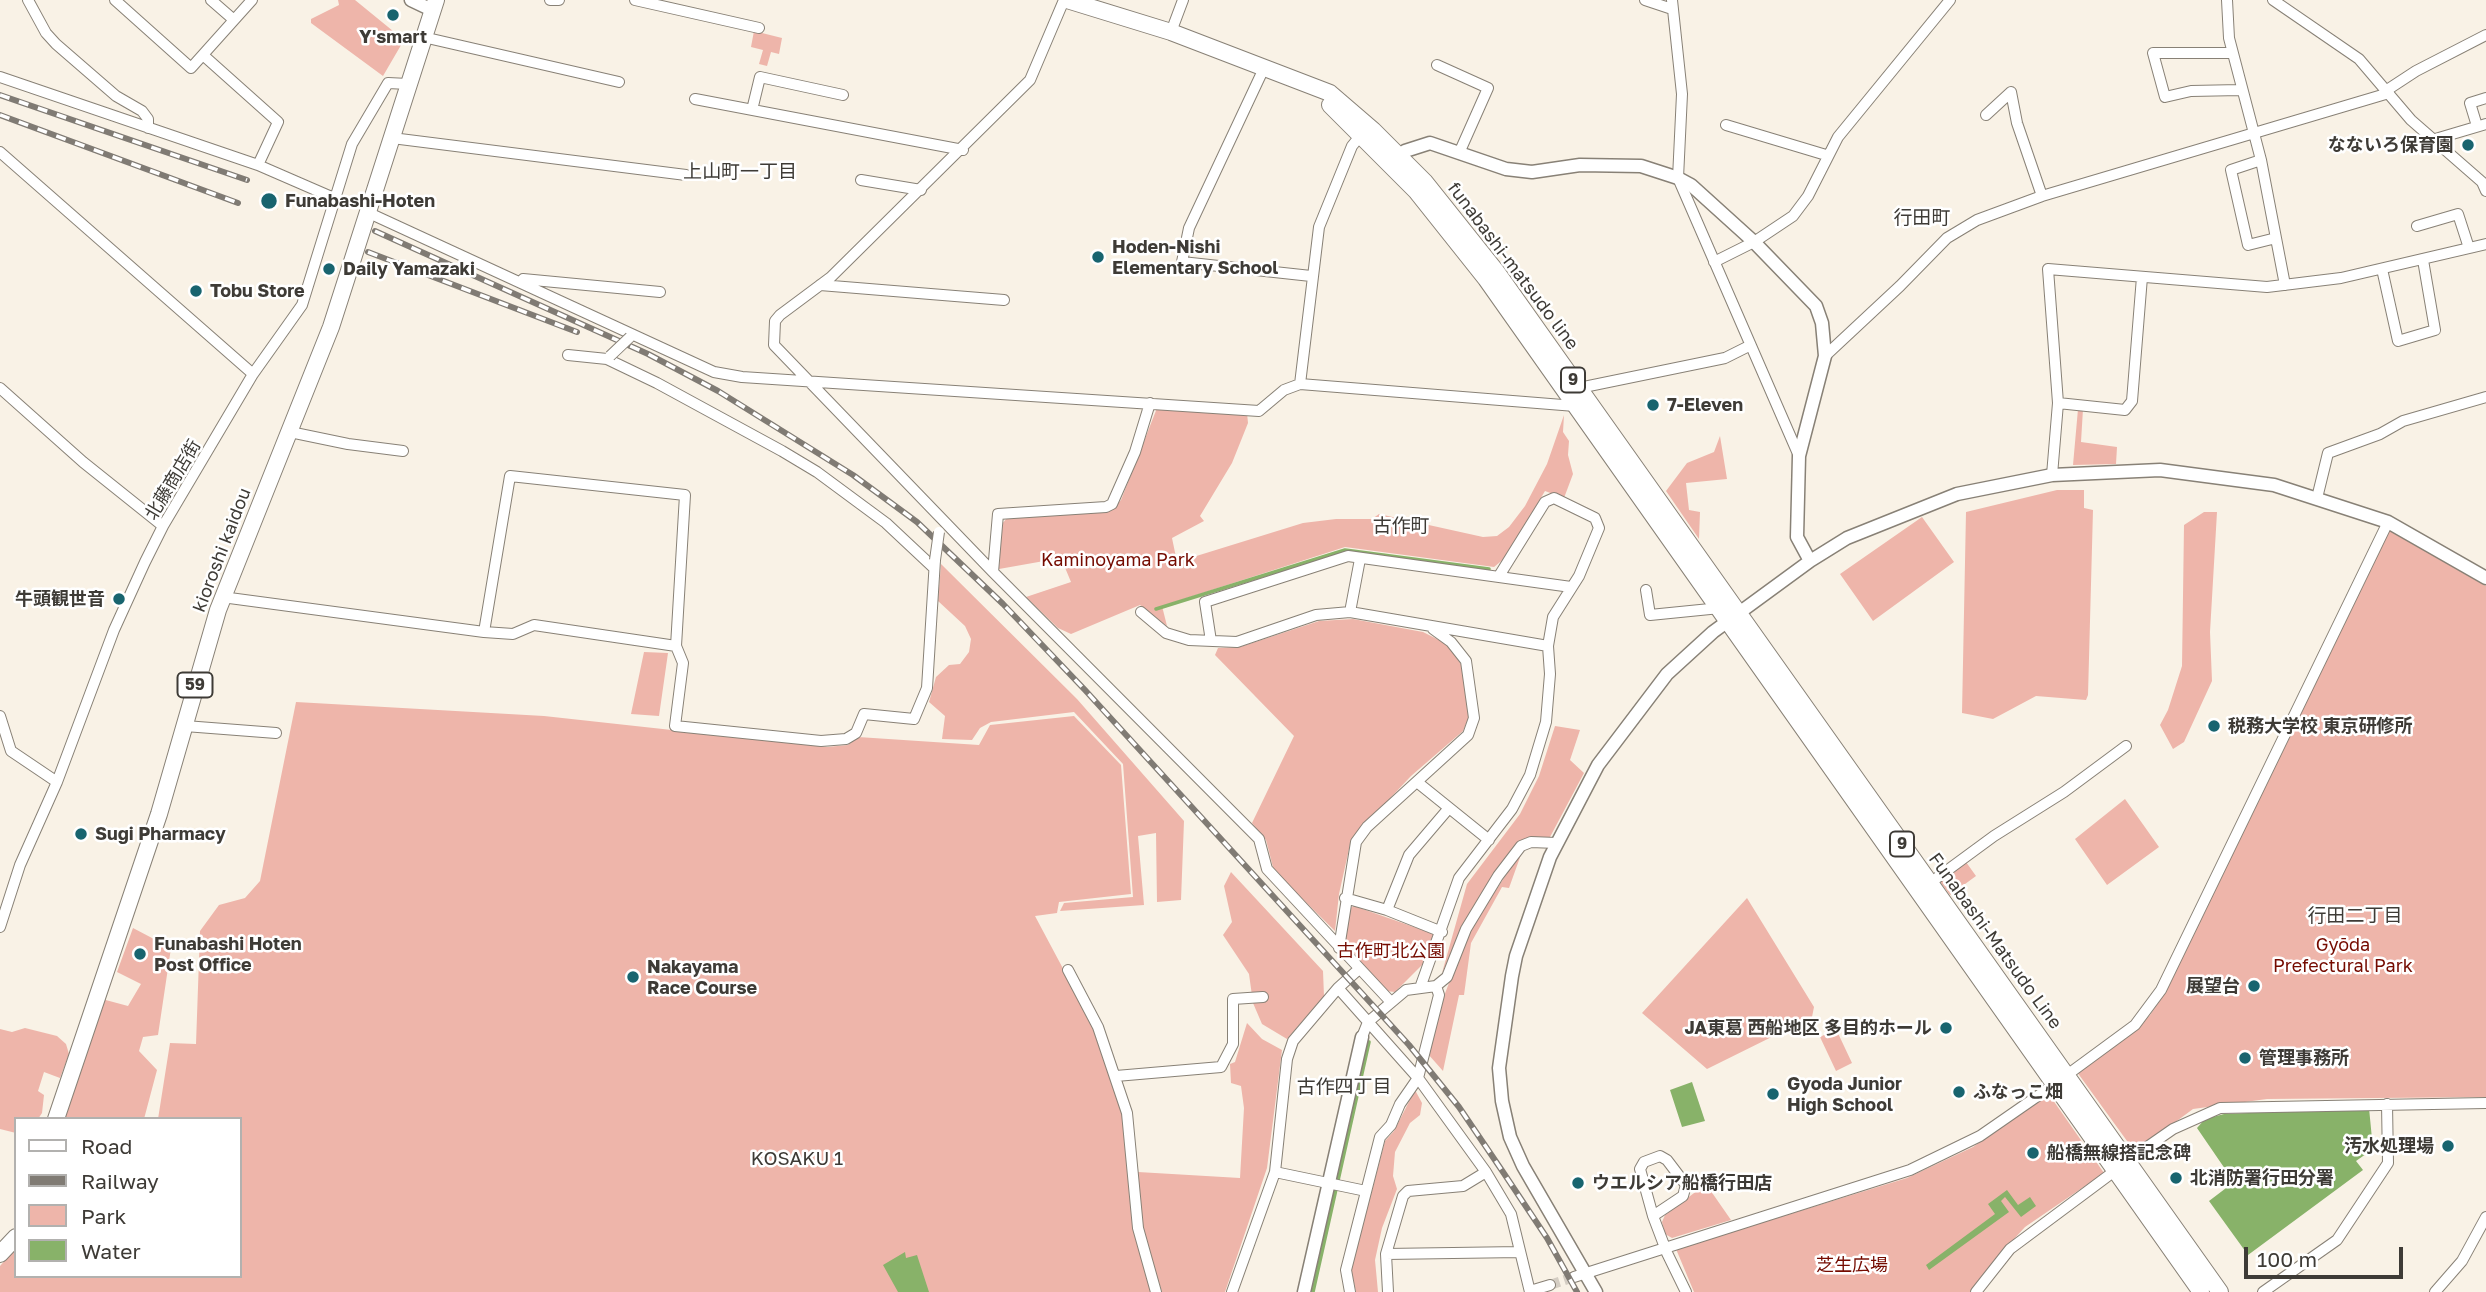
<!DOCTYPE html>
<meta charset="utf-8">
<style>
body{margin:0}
#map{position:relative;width:2486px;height:1292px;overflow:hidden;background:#f9f2e6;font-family:"Golos Text",sans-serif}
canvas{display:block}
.legend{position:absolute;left:14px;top:1117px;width:228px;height:161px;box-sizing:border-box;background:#fff;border:2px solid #b2b1af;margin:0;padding:9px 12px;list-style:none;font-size:21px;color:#3e3b36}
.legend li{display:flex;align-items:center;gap:14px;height:35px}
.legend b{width:35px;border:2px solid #b2b1af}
.scale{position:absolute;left:2244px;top:1247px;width:159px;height:32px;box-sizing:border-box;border:4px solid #3e3b36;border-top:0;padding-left:9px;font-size:21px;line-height:24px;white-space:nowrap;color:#3e3b36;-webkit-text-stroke:5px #fff;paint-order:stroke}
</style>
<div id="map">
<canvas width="2486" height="1292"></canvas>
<ul class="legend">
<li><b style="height:9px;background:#fff"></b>Road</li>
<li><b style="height:9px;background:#807b74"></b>Railway</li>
<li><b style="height:19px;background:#eeb5aa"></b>Park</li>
<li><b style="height:19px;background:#88b269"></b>Water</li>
</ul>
<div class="scale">100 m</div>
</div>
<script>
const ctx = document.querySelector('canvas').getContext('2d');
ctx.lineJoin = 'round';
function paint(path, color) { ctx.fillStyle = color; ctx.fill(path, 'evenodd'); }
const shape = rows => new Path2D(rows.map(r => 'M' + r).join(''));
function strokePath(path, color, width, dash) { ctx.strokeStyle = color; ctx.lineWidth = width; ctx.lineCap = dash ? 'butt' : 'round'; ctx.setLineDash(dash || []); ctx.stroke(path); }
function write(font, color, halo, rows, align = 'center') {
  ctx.font = font + ' "Golos Text","Noto Sans JP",sans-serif'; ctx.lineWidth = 5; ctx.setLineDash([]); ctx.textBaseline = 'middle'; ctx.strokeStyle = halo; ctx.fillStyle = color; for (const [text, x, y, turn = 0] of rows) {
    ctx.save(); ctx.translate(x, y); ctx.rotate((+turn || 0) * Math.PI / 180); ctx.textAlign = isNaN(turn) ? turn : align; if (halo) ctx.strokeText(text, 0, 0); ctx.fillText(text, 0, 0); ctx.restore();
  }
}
const green = shape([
 [338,0,355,0,404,40,383,76,311,23,311,19,339,5],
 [754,31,782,38,779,54,771,52,767,66,759,64,763,50,751,47],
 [1157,408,1247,413,1248,423,1232,463,1200,516,1204,521,1172,538,1177,562,1303,523,1336,519,1372,519,1379,514,1483,537,1497,536,1509,527,1525,506,1547,464,1564,415,1563,432,1569,441,1568,455,1573,474,1564,498,1545,491,1505,558,1494,567,1345,547,1162,606,1167,626,1140,605,1071,634,1058,628,1026,597,1071,582,1061,558,999,569,1001,525,1008,517,1115,506,1121,500],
 [2078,409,2083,409,2081,442,2117,447,2116,464,2073,465],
 [1720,436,1727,479,1686,483,1689,510,1700,512,1699,539,1666,491,1687,463,1714,452],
 [2057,490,2084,490,2084,508,2093,510,2088,695,2086,700,2036,696,1993,719,1962,713,1966,512],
 [2204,512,2217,512,2210,632,2212,681,2184,742,2173,749,2160,725,2168,710,2182,666,2184,525],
 [1922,517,1954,562,1873,621,1840,574],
 [2389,530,2486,586,2486,1097,2267,1099,2193,1109,2135,1152,2077,1072,2130,1035,2150,1015,2165,992],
 [941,564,1077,699,1184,821,1181,900,1157,902,1156,833,1138,836,1144,905,1060,911,1064,903,1133,897,1123,764,1074,712,991,722,980,728,972,740,942,739,945,716,929,702,936,677,949,665,960,664,969,652,971,639,965,626,938,601],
 [1353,619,1423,632,1449,645,1462,666,1469,717,1463,731,1411,776,1351,840,1339,894,1335,931,1274,871,1266,840,1252,823,1294,736,1215,655,1218,648,1240,647,1319,621],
 [644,652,668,653,659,716,631,714],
 [296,702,544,716,827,747,848,745,858,737,979,745,990,725,1074,716,1121,765,1131,894,1059,902,1057,913,1035,916,1092,1023,1123,1115,1151,1292,0,1292,0,1266,16,1248,16,1276,240,1276,240,1119,158,1119,170,1043,196,1044,200,931,219,905,245,898,260,881],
 [1555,726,1580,730,1570,760,1584,773,1550,837,1532,837,1519,843,1463,928,1442,973,1467,884,1520,814,1539,776],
 [2125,799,2159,847,2107,885,2075,839],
 [1523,849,1509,888,1502,887,1471,943,1464,995,1459,995,1443,1071,1428,1054,1444,996,1469,931],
 [1966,862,1976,876,1950,895,1940,882],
 [1231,872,1323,971,1324,996,1287,1039,1262,1024,1253,1003,1249,974,1223,935,1232,922,1224,886],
 [1747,898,1814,1007,1812,1017,1707,1069,1642,1013],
 [1354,906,1434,934,1426,961,1395,992,1386,991,1345,946,1348,909],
 [133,928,171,948,158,1035,143,1037,139,1051,157,1070,144,1119,61,1119,102,999,128,1006,141,984,117,972],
 [1247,1023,1262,1039,1282,1050,1267,1168,1225,1292,1162,1292,1142,1227,1138,1172,1240,1178,1244,1108,1241,1086,1231,1083,1230,1064,1235,1062],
 [25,1028,57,1036,66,1044,69,1054,60,1078,44,1072,38,1091,44,1095,42,1113,38,1119,16,1119,16,1133,0,1129,0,1029,12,1032],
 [1836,1029,1852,1063,1836,1071,1820,1037],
 [1415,1090,1422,1103,1420,1115,1410,1123,1395,1152,1393,1176,1397,1189,1382,1228,1375,1260,1378,1292,1356,1292,1351,1270,1385,1141,1394,1131],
 [2048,1093,2104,1173,2025,1227,1993,1262,1971,1292,1694,1292,1676,1249,1907,1178,1973,1147],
 [1706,1184,1731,1220,1672,1238,1665,1234,1662,1222,1665,1215]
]);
const water = shape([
 [1692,1082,1705,1121,1682,1127,1670,1090],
 [2369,1108,2373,1149,2356,1161,2363,1170,2248,1255,2209,1201,2234,1182,2197,1128,2205,1119,2224,1114],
 [2007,1190,2018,1205,2030,1197,2036,1206,2021,1217,2005,1197,2001,1201,2009,1212,1929,1270,1926,1265,1995,1214,1988,1204],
 [905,1252,906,1258,917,1255,929,1292,898,1292,883,1265]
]);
const stream = shape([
 [1156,609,1345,550,1489,569],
 [1313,1292,1369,1042]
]);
const minorTunnel = shape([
 [1550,1285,1574,1277]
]);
const minor = shape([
 [28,0,46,33,56,44,116,96,142,111,148,119,148,128],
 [115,0,191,68,252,0],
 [211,0,234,20],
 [550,0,559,0],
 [635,0,759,28],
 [1064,0,1030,80,831,277,780,315,775,321,774,345,993,572,1259,839,1267,869,1390,1001],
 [1645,0,1672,9],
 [1672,0,1682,94,1678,178,1799,456],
 [2227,0,2229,38,2261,160,2285,285],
 [2273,0,2359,59,2411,120,2482,182,2486,191],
 [1171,32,1183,0],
 [423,37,619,82],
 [2232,53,2153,53,2165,97,2191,91,2240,90],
 [203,55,278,122,258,165],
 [1437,65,1488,88,1460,151],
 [1265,66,1189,228,1182,262,1311,276],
 [0,77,258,165,334,198],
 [2387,90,2416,71,2486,35],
 [695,99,963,150],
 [752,110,760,77,843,95],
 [1986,115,2011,92,2017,123,2042,196],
 [1726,125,1826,155],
 [2477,126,2470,103,2486,98],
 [392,138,686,175],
 [2432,140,2486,124],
 [0,152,253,374],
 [2261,160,2231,170,2248,245,2276,238],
 [861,180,921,190],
 [369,213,714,372,742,377,1259,411,1284,390,1300,384,1575,406],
 [2417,226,2458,214,2469,248],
 [1714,262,1754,242,1793,216,1808,196,1838,137,1950,0],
 [2382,269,2398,341,2435,330,2423,260],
 [523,279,660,292],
 [820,285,1004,300],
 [568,355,607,359,657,383,782,451,817,472,886,523,934,568],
 [1825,356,1900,286,1947,238,1977,220,2042,196,2389,93],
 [1300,384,1319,227,1352,146,1361,135],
 [0,388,83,462,163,526],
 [1579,388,1725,358,1749,346],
 [2058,403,2125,410,2132,401,2142,277],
 [290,432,348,444,403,451],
 [2052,475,2058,403,2048,269,2267,287,2341,278,2486,244],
 [2317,498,2328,453,2380,434,2403,421,2486,397],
 [993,572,998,514,1106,507,1112,504,1135,452,1150,403],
 [1646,590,1650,615,1720,608],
 [222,597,484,632,513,634,534,625,676,646],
 [1141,612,1166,633,1189,640,1237,642,1316,615,1350,612,1548,646],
 [1350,612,1360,559],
 [484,632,510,476,685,495,676,646,683,663,675,726,821,741,846,739,856,733,864,714,914,719,927,688,935,560],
 [1211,641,1205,602,1348,556,1571,587],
 [0,716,11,751,57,782],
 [185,726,276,733],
 [1417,782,1489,840],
 [1930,883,1994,836,2064,792,2126,746],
 [1345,898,1387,910,1442,932],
 [1387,910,1409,855,1449,808],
 [0,927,20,865,57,782,114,630,145,562,163,526,253,374,302,305,352,144,388,83,408,84],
 [1339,948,1356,842,1367,827,1468,735,1474,718,1466,661,1451,642,1433,629],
 [1068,970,1098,1027,1127,1113,1138,1228,1156,1292],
 [1338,988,1418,1078,1486,1172,1511,1214,1530,1292],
 [1420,988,1459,878,1512,809,1530,775,1546,722,1550,674,1548,646,1553,617,1579,576,1599,528,1595,518,1554,498,1545,502,1499,576],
 [1362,1037,1368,1022,1406,990,1436,986,1447,977,1466,929,1498,876,1521,846,1531,842,1556,843],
 [2067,1075,2135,1025,2161,990,2388,522],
 [1116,1076,1221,1067,1233,1044,1233,999,1263,997],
 [2127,1161,2173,1129,2220,1108,2486,1103],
 [1275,1172,1366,1191],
 [1653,1216,1683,1196,1686,1185,1667,1160,1660,1156,1644,1162,1640,1169,1653,1216,1667,1253,1686,1292],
 [1386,1254,1520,1252],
 [1574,1277,1910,1170,1980,1136,2055,1084],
 [1530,1291,1550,1285],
 [1232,1292,1275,1172,1287,1059,1293,1041,1338,988,1359,969],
 [1350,1292,1346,1270,1380,1137,1391,1125,1400,1104,1418,1078,1439,995,1436,986],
 [1388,1292,1386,1254,1403,1196,1408,1191,1463,1186,1486,1172],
 [1976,1292,2010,1249,2116,1170],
 [2263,1292,2337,1240,2388,1163,2387,1104],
 [2435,1292,2462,1261,2486,1217]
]);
const tertiary = shape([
 [411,0,432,10],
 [1394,161,1405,151,1430,143,1506,169,1532,172,1580,165,1641,166,1678,178,1691,185,1754,242,1816,306,1822,323,1825,356,1799,456,1797,537,1810,561],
 [1304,1292,1362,1037],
 [1596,1292,1523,1166,1510,1137,1502,1101,1499,1068,1512,976,1516,956,1550,857,1598,765,1667,674,1713,632,1810,561,1847,538,1957,494,2052,475,2160,470,2274,485,2388,522,2486,578]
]);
const primary = shape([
 [1067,0,1171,32,1330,93,1373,130,1425,182,1496,271,2220,1292],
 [1330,105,1416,191,1486,279,2201,1292],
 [56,1119,159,814,218,610,331,327,436,0],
 [0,1254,16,1237]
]);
const rail = shape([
 [0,95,247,180],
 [0,115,238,203],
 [375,231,648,354,718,391,853,475,917,522,1003,604,1085,690,1409,1045,1459,1107,1503,1172,1547,1238,1577,1292],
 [368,252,577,332]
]);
const minorBridge = shape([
 [610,356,630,337],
 [935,560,939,532]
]);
const markers = [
 [393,15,7,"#18646f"],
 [2468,145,7,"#18646f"],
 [269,201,9,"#18646f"],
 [1098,257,7,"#18646f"],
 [329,269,7,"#18646f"],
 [196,291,7,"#18646f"],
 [1653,405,7,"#18646f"],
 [119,599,7,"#18646f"],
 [2214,726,7,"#18646f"],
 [81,834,7,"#18646f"],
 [140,954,7,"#18646f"],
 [633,977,7,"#18646f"],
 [2254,986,7,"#18646f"],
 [1946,1028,7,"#18646f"],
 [2245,1058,7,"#18646f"],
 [1959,1092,7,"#18646f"],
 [1773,1094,7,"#18646f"],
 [2448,1146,7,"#18646f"],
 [2033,1153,7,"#18646f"],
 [2176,1178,7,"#18646f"],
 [1578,1183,7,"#18646f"]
];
const shields = [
 [1573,380,24],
 [195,685,35],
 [1902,844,24]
];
const shieldNames = [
 ["9",1573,380],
 ["59",195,685],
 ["9",1902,844]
];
const poiNames = [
 ["Y'smart",393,37,"center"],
 ["なないろ保育園",2454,145,"right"],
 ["Funabashi-Hoten",285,201],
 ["Hoden-Nishi",1112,247],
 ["Elementary School",1112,268],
 ["Daily Yamazaki",343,269],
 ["Tobu Store",210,291],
 ["7-Eleven",1667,405],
 ["牛頭観世音",105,599,"right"],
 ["税務大学校 東京研修所",2228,726],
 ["Sugi Pharmacy",95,834],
 ["Funabashi Hoten",154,944],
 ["Post Office",154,965],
 ["Nakayama",647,967],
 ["Race Course",647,988],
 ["展望台",2240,986,"right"],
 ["JA東葛 西船地区 多目的ホール",1932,1028,"right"],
 ["管理事務所",2259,1058],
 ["Gyoda Junior",1787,1084],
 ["High School",1787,1105],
 ["ふなっこ畑",1973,1092],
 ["汚水処理場",2434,1146,"right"],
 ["船橋無線搭記念碑",2047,1153],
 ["北消防署行田分署",2190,1178],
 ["ウエルシア船橋行田店",1592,1183]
];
const streetNames = [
 ["funabashi-matsudo line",1513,266,53],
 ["北藤商店街",173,480,-59],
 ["kioroshi kaidou",222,550,-69],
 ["Funabashi-Matsudo Line",1995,941,54]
];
const parkNames = [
 ["Kaminoyama Park",1118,560],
 ["Gyōda",2343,945],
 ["Prefectural Park",2343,966],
 ["古作町北公園",1391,951],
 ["芝生広場",1852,1265]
];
const neighbourhoodNames = [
 ["上山町一丁目",740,172],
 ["行田町",1922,218],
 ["古作町",1401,526],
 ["行田二丁目",2355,916],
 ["古作四丁目",1344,1087],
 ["KOSAKU 1",797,1159]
];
paint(green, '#eeb5aa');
paint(water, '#88b269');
strokePath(stream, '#88b269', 3.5);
strokePath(minorTunnel, '#d4cdc3', 10, [10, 5]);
strokePath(minor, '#888176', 12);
strokePath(tertiary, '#888176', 15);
strokePath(primary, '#888176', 18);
strokePath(minor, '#fff', 10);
strokePath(tertiary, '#fff', 12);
strokePath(primary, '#fff', 16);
strokePath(rail, '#807b74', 6);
strokePath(rail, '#fff', 3.5, [10]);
strokePath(minorBridge, '#888176', 12, []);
strokePath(minorBridge, '#fff', 10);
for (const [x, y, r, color] of markers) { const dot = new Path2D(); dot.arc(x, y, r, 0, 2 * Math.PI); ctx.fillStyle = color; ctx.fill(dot); strokePath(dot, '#fff', 2.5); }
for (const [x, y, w] of shields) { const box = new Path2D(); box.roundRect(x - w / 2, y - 12.5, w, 25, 5); ctx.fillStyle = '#fff'; ctx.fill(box); strokePath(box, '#3e3b36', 2); }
write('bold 16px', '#3e3b36', null, shieldNames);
write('bold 18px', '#3e3b36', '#fff', poiNames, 'left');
write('18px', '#3e3b36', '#fff', streetNames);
write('18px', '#750b00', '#fff', parkNames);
write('19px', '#3e3b36', '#fff', neighbourhoodNames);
</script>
